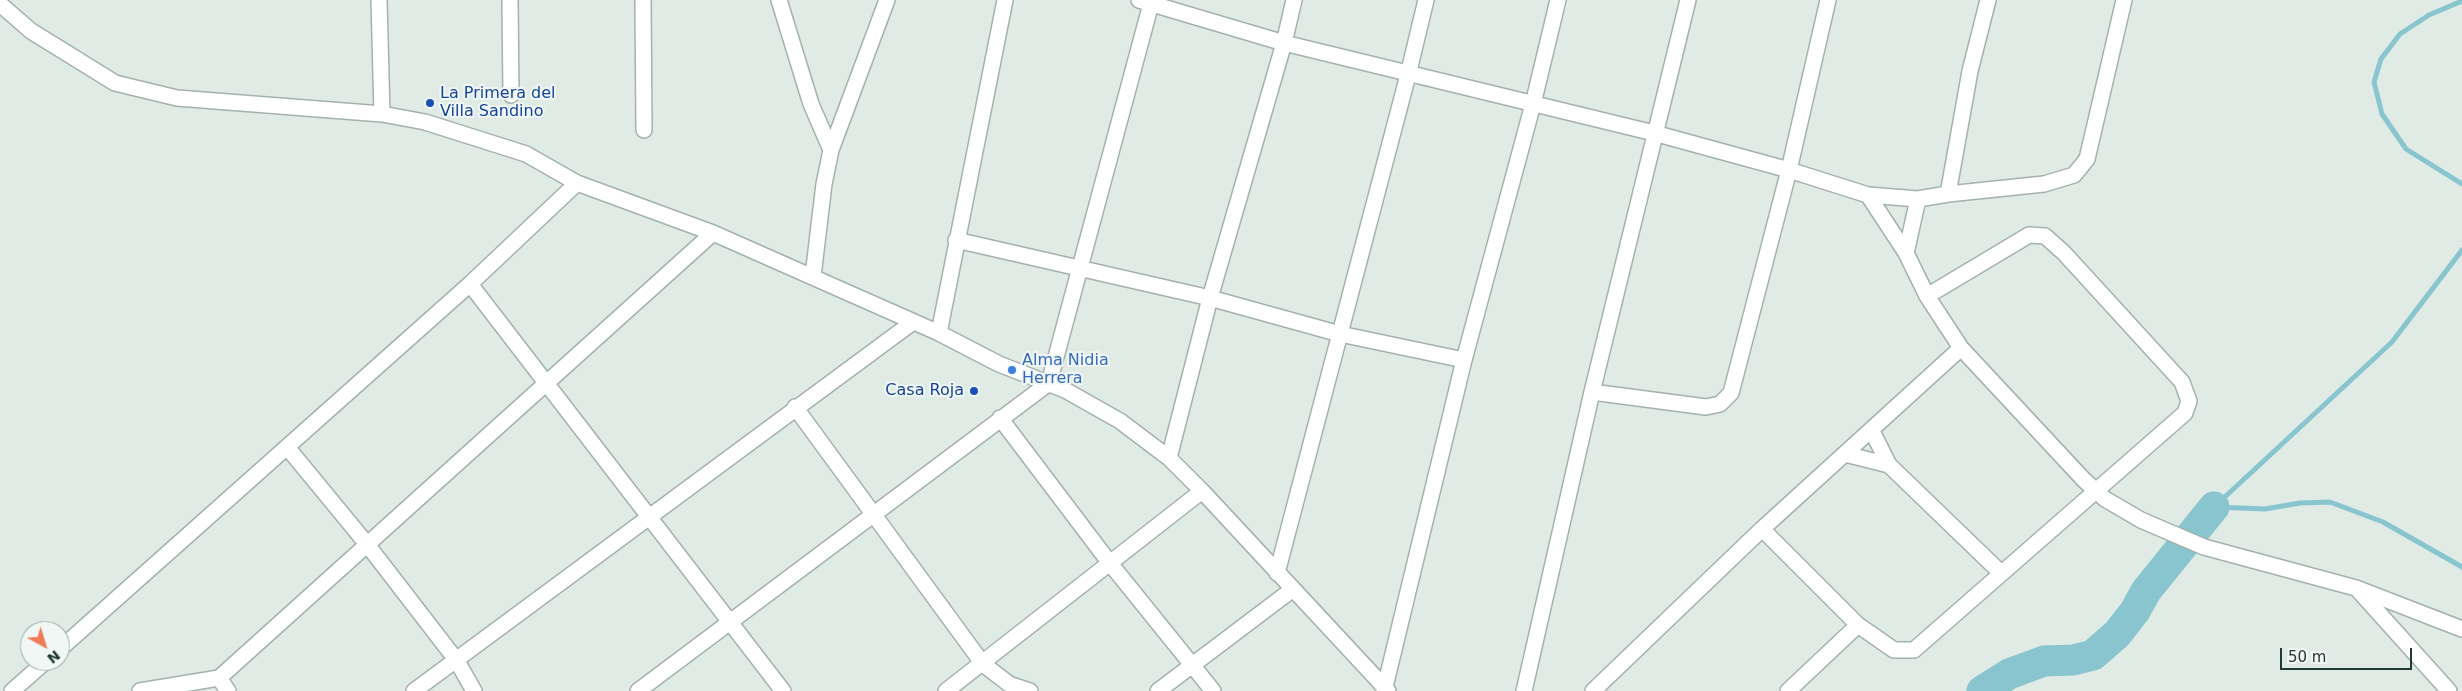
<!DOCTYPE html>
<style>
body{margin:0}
#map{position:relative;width:2462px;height:691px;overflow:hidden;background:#e0ebe6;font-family:"DejaVu Sans",sans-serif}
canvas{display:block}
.north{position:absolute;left:20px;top:621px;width:50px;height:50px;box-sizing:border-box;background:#f0f7f4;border:1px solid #9daba7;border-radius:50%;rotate:141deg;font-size:14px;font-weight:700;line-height:20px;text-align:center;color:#213a33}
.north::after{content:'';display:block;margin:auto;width:18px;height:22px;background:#ef7c59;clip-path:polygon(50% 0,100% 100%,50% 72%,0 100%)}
.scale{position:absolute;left:2280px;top:648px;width:132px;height:22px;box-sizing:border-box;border:2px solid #213a33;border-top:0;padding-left:6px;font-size:15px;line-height:18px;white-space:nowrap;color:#213a33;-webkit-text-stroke:4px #f0f7f4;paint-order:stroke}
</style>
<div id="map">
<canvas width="2462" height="691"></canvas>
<div class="north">N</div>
<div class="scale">50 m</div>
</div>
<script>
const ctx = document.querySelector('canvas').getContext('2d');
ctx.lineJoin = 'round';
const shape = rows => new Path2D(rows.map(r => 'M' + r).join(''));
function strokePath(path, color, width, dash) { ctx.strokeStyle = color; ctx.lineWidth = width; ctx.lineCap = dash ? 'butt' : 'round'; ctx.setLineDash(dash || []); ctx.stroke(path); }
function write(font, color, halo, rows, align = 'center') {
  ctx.font = font + ' "DejaVu Sans",sans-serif'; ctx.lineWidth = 4; ctx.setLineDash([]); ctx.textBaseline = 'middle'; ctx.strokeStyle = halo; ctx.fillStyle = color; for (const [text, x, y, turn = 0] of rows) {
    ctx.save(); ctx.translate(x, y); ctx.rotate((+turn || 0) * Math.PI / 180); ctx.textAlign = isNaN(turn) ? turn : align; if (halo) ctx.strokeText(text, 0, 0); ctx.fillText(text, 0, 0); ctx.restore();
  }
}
const stream = shape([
 [2462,1,2429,15,2400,34,2381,59,2374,82,2382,114,2406,149,2462,184],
 [2214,507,2392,342,2462,250],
 [2215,507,2265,509,2300,503,2330,502,2383,522,2462,567]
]);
const river = shape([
 [1982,691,2009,674,2044,661,2073,660,2093,655,2117,634,2135,611,2146,591,2214,507]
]);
const minor = shape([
 [379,0,382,114],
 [510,0,511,95],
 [643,0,644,130],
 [779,0,811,104,831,150],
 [1139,0,1284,43,1654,133,1789,170,1868,195,1906,253,1927,296,1961,348],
 [0,4,31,31,115,83,177,98,382,114,425,122,526,154,577,183,713,233,939,333,999,364,1065,390,1120,421,1169,458,1202,491,1388,691],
 [1948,194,2044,184,2074,175,2087,159,2124,0],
 [1868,195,1918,199,1948,194,1970,71,1988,0],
 [956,240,1210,298,1340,334,1464,360],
 [1906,253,1918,199],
 [813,276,824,184,831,150,887,0],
 [470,284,783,691],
 [939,333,1005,0],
 [1592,392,1706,407,1720,404,1731,393,1789,170,1828,0],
 [795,407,983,664,1009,684,1030,691],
 [1000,418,1109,562,1213,691],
 [1872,431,1889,465,2001,573],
 [287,447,366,543,457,661,474,691],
 [1845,454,1889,465],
 [1169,458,1210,298,1284,43,1294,0],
 [1762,529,1858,625,1894,650,1914,650,2185,413,2189,401,2182,382,2064,253,2045,236,2029,235,1927,296],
 [1277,573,1408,75,1426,0],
 [2359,591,2449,691],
 [60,649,470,284,577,183],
 [12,691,46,661],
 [140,691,219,678],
 [228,691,219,678,713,233],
 [414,691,913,322],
 [638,691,1049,383,1152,0],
 [946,691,1202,491],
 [1158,691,1293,589],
 [1384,691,1464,360,1533,104,1558,0],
 [1524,691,1592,392,1688,0],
 [1593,691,1762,529,1961,348,2084,480,2105,499,2141,520,2204,547,2356,588,2462,629],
 [1788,691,1858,625]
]);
const markers = [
 [430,103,5,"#1a4fb4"],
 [1012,370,5,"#3f7fe0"],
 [974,391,5,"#1a4fb4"]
];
const transitNames = [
 ["La Primera del",440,94],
 ["Villa Sandino",440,112],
 ["Casa Roja",964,391,"right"]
];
const shopNames = [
 ["Alma Nidia",1022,361],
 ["Herrera",1022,379]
];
strokePath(stream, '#88c5cf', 5);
strokePath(river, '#88c5cf', 31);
strokePath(minor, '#a3b2ad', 18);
strokePath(minor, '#fff', 15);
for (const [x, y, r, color] of markers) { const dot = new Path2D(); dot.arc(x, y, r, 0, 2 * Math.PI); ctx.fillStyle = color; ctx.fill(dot); strokePath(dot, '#f0f7f4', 2); }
write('16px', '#164399', '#f0f7f4', transitNames, 'left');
write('16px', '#366cbe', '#f0f7f4', shopNames, 'left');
</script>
